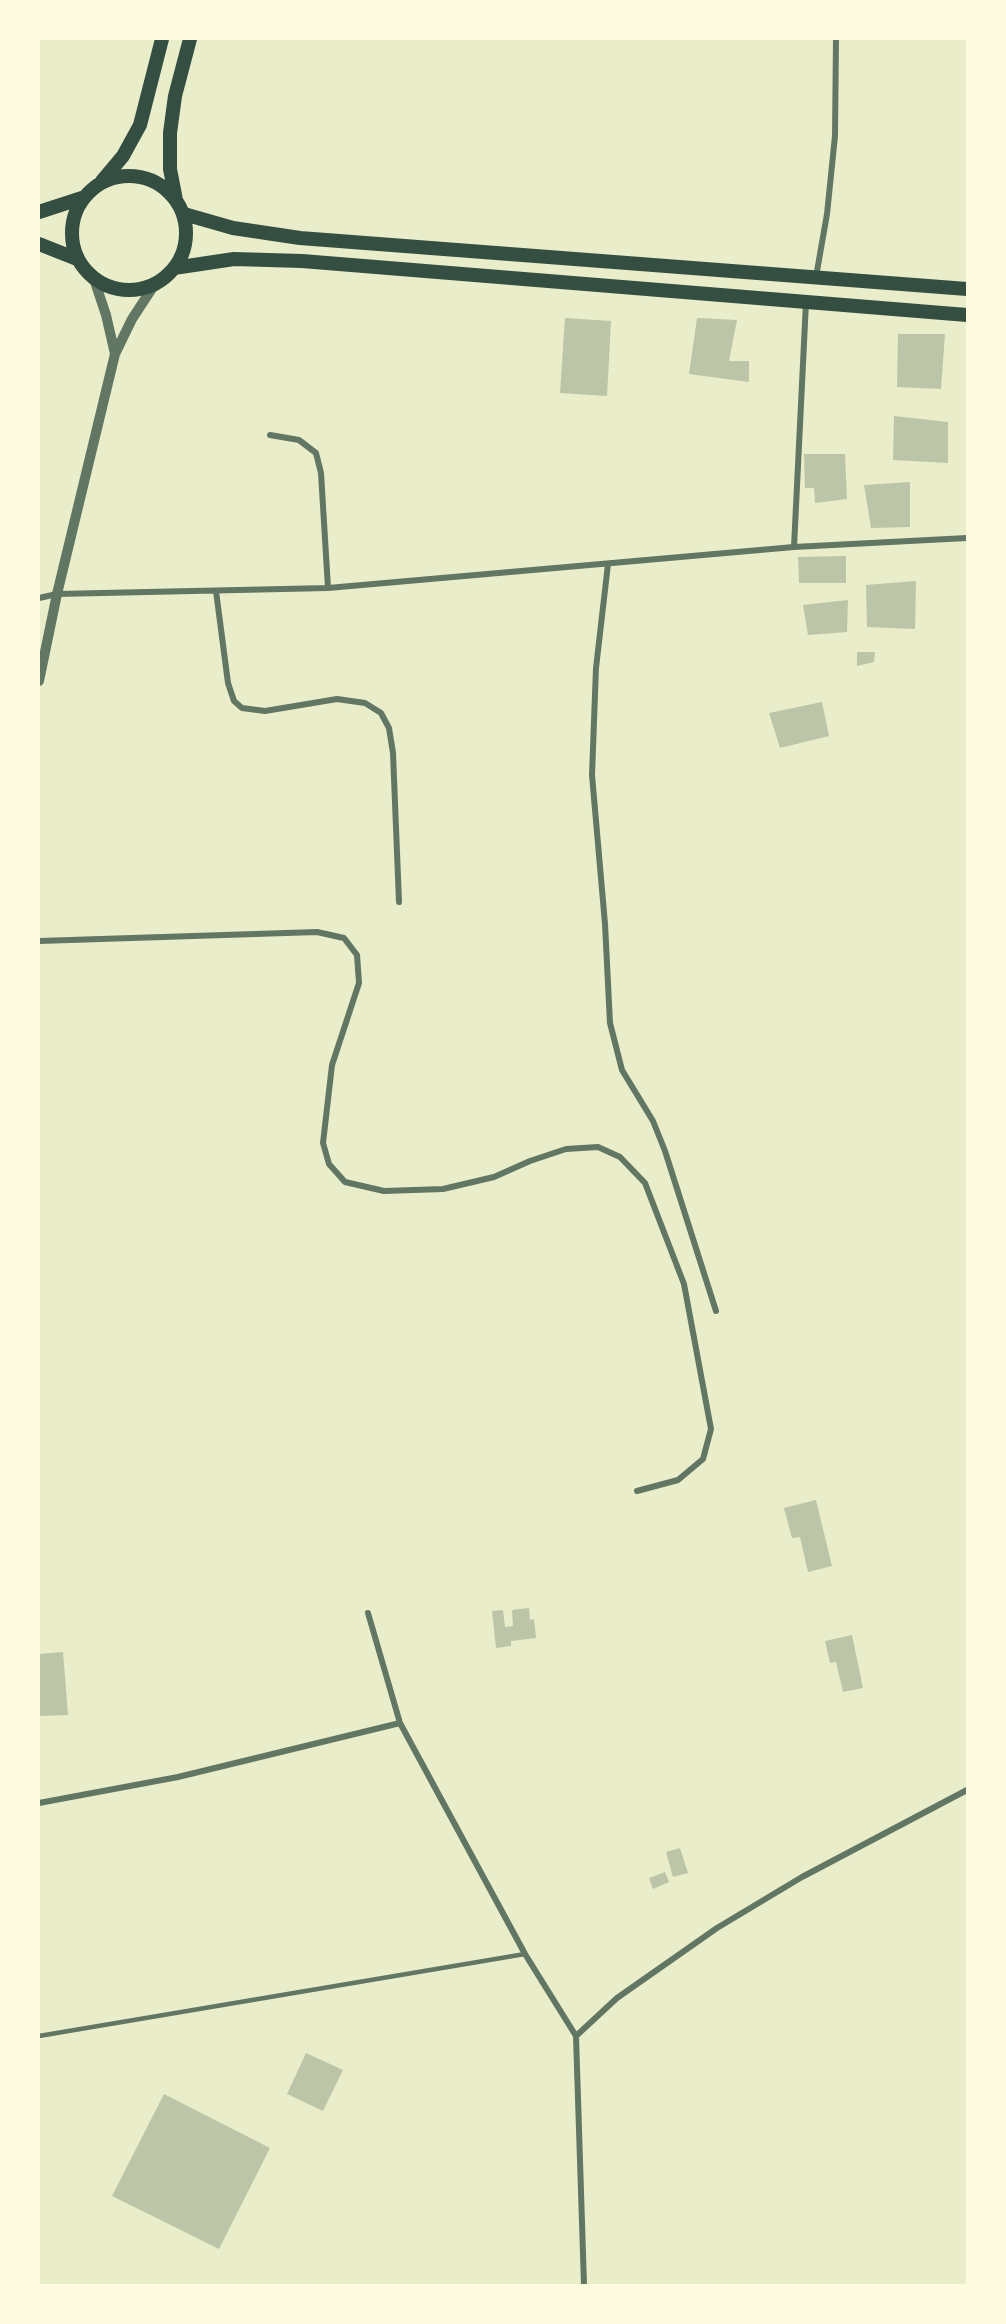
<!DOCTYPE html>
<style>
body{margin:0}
#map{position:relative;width:1006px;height:2324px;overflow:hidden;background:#e9edc9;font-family:Raleway,sans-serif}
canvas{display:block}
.frame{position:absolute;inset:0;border:40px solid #fefae0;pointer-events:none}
</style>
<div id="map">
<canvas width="1006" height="2324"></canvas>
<div class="frame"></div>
</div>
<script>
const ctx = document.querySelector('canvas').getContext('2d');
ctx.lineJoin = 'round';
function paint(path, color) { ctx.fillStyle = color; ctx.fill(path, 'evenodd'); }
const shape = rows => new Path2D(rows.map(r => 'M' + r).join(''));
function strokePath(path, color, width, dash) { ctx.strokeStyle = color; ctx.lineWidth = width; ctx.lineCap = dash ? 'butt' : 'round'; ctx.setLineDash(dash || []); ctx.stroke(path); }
const building = shape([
 [565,318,611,321,607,396,560,393],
 [697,318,737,320,729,361,749,361,749,382,689,374],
 [898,334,945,334,941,389,897,387],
 [894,416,948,422,948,463,893,460],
 [804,454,845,454,847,499,815,503,814,488,805,488],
 [910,482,910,527,871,528,864,485],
 [846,556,846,583,799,583,798,557],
 [916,581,915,629,867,627,866,585],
 [848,600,847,632,808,635,803,605],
 [857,652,875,652,874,662,857,666],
 [822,702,829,736,780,748,769,713],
 [816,1500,832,1566,808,1572,800,1537,792,1538,784,1508],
 [529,1608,530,1620,534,1619,536,1638,511,1641,511,1646,496,1648,492,1611,503,1610,505,1627,513,1626,512,1610],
 [852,1635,863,1688,843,1692,836,1662,830,1663,825,1641],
 [63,1652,68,1715,39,1716,39,1654],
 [680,1848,688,1873,673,1877,666,1852],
 [665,1872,669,1882,653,1889,649,1878],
 [306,2053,343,2070,323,2111,287,2094],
 [164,2094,270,2148,219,2249,112,2196]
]);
const service = shape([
 [39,2036,525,1954]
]);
const minor = shape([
 [816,277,827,214,835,136,836,39],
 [270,435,299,440,316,453,321,473,328,588],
 [794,547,806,302],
 [608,564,596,668,592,775,605,924,610,1023,622,1070,653,1121,665,1151,716,1311],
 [216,591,228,683,234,701,242,708,265,711,337,699,365,703,381,713,389,728,393,753,399,902],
 [39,598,57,594,328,588,794,547,967,538],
 [39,941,317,932,344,938,357,955,359,983,332,1065,323,1143,329,1164,345,1182,384,1191,443,1189,494,1177,530,1161,566,1149,598,1147,620,1157,645,1183,684,1284,711,1429,703,1459,678,1480,637,1491],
 [368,1613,400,1723,525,1954,576,2036,584,2285],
 [39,1803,178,1777,400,1723],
 [576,2036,617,1998,717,1928,802,1877,967,1790]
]);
const tertiary = shape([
 [94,279,106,315,115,354],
 [39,681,57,594,115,354,132,319,155,284]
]);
const primary = shape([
 '72 233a57 57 0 1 1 114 0a57 57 0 1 1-114 0Z',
 [102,181,123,156,140,125,162,39],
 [176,200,170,169,170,133,175,96,190,39],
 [39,212,82,198],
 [184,214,233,228,300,238,967,289],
 [39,244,77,259],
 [174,268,234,259,302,261,967,315]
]);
paint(building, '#bcc5a7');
strokePath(service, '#617663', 4.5);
strokePath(minor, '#617663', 6);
strokePath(tertiary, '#617663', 10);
strokePath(primary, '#344e41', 14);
</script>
